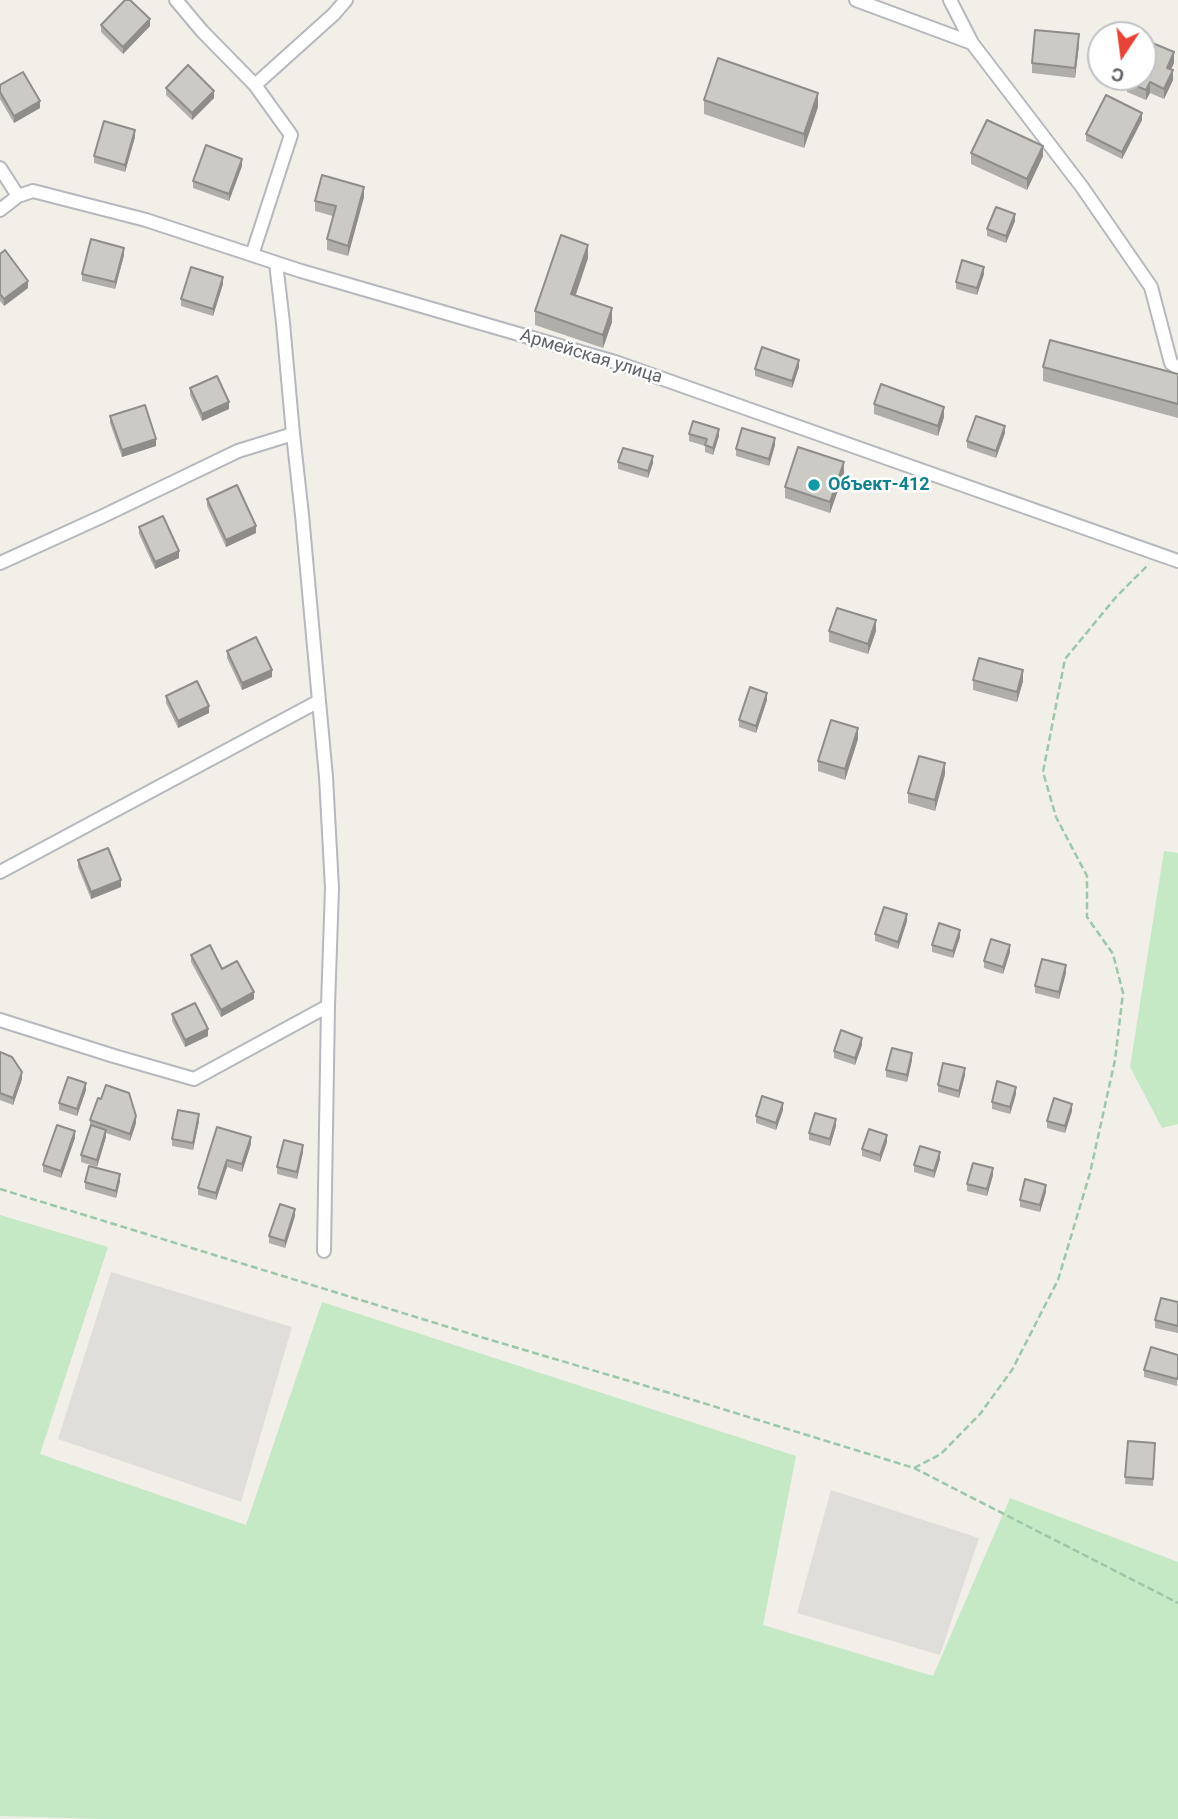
<!DOCTYPE html>
<meta charset="utf-8">
<style>
body{margin:0}
#map{position:relative;width:1178px;height:1819px;overflow:hidden;background:#f1efe8;font-family:Roboto,sans-serif}
canvas{display:block}
.north{position:absolute;left:1087px;top:21px;width:70px;height:70px;box-sizing:border-box;background:#fff;border:2px solid #bfc1c3;border-radius:50%;rotate:193deg;font-size:19px;font-weight:700;line-height:28px;text-align:center;color:#5f6368}
.north::after{content:'';display:block;margin:auto;width:24px;height:32px;background:#ea4335;clip-path:polygon(50% 0,100% 100%,50% 72%,0 100%)}
</style>
<div id="map">
<canvas width="1178" height="1819"></canvas>
<div class="north">С</div>
</div>
<script>
const ctx = document.querySelector('canvas').getContext('2d');
ctx.lineJoin = 'round';
function paint(path, color) { ctx.fillStyle = color; ctx.fill(path, 'evenodd'); }
const shape = rows => new Path2D(rows.map(r => 'M' + r).join(''));
function strokePath(path, color, width, dash) { ctx.strokeStyle = color; ctx.lineWidth = width; ctx.lineCap = dash ? 'butt' : 'round'; ctx.setLineDash(dash || []); ctx.stroke(path); }
function write(font, color, halo, rows, align = 'center') {
  ctx.font = font + ' Roboto,sans-serif'; ctx.lineWidth = 5; ctx.setLineDash([]); ctx.textBaseline = 'middle'; ctx.strokeStyle = halo; ctx.fillStyle = color; for (const [text, x, y, turn = 0] of rows) {
    ctx.save(); ctx.translate(x, y); ctx.rotate((+turn || 0) * Math.PI / 180); ctx.textAlign = isNaN(turn) ? turn : align; if (halo) ctx.strokeText(text, 0, 0); ctx.fillText(text, 0, 0); ctx.restore();
  }
}
const industrial = shape([
 [111,1272,292,1327,241,1502,58,1439],
 [831,1490,979,1538,940,1655,797,1613]
]);
const green = shape([
 [1164,851,1178,853,1178,1124,1162,1128,1130,1067],
 [0,1215,108,1247,40,1454,246,1525,322,1302,796,1456,763,1625,933,1676,1010,1498,1178,1562,1178,1819,103,1819,0,1816]
]);
const path = shape([
 [0,1189,484,1338,690,1399,914,1468,1178,1603],
 [914,1468,941,1454,980,1414,1012,1370,1058,1280,1090,1173,1115,1060,1123,993,1113,954,1087,917,1087,876,1056,817,1043,772,1065,659,1116,597,1149,564]
]);
const street = shape([
 [176,0,202,31,255,85,334,14,346,0],
 [856,0,972,43],
 [950,0,972,43,1082,187,1151,287,1171,363,1178,368],
 [0,168,18,196],
 [0,210,18,196,33,191,146,220,301,271,615,362,1178,561],
 [252,255,291,135,255,85],
 [0,563,101,517,238,451,293,434,283,323,276,263],
 [0,872,319,701,302,515,293,434],
 [0,1020,114,1056,194,1079,328,1006,332,888,326,777,319,701],
 [324,1251,328,1006]
]);
const wall = shape([
 [101,25,150,26,123,54,101,32],
 [1079,45,1075,78,1032,73,1032,63],
 [1174,63,1171,69,1173,80,1164,99,1150,93,1146,100,1127,92,1127,82],
 [0,85,40,108,14,123,0,99],
 [166,88,214,98,192,120,166,95],
 [704,100,818,107,804,148,704,114],
 [1142,120,1122,159,1086,141,1086,134],
 [135,137,125,172,94,163,94,156],
 [971,153,1043,156,1027,190,971,164],
 [242,166,229,201,193,188,193,181],
 [364,197,348,256,327,250,327,239,333,216,315,211,315,201],
 [1015,221,1006,243,987,236,987,229],
 [0,254,28,288,4,306,0,301],
 [124,255,115,289,82,281,82,274],
 [588,258,576,295,612,322,603,348,535,325,535,311],
 [984,274,977,295,956,289,956,282],
 [223,284,213,316,181,306,181,299],
 [799,367,792,388,755,376,755,369],
 [1043,367,1178,374,1178,418,1043,381],
 [190,388,229,409,202,421,190,395],
 [874,404,944,417,938,436,874,414],
 [110,416,156,446,122,457,110,423],
 [1005,433,996,458,967,448,967,441],
 [689,434,719,436,713,455,705,452,705,446,689,441],
 [775,445,769,466,736,456,736,449],
 [618,462,653,463,648,478,618,469],
 [844,473,830,513,785,498,785,487],
 [207,499,256,533,226,547,207,506],
 [139,527,179,558,155,569,139,534],
 [829,631,876,631,868,654,829,642],
 [227,651,272,677,242,690,227,658],
 [973,680,1023,681,1017,702,973,690],
 [166,696,209,713,178,728,166,703],
 [767,700,756,733,739,727,739,720],
 [858,739,845,780,818,771,818,761],
 [945,774,935,811,908,803,908,793],
 [78,860,121,887,91,899,78,867],
 [907,921,898,949,875,941,875,934],
 [960,937,953,958,932,952,932,945],
 [1010,952,1003,974,984,968,984,961],
 [191,955,222,969,254,999,221,1017,191,962],
 [1066,973,1059,999,1035,993,1035,986],
 [172,1014,208,1036,185,1047,172,1021],
 [862,1045,855,1065,834,1058,834,1051],
 [0,1052,22,1079,13,1105,0,1100],
 [912,1060,907,1082,886,1077,886,1070],
 [965,1075,959,1098,938,1092,938,1085],
 [86,1090,77,1116,59,1110,59,1103],
 [1016,1094,1010,1114,992,1109,992,1102],
 [101,1099,136,1123,130,1141,106,1133,106,1137,97,1167,81,1162,81,1155,90,1127,90,1120],
 [783,1110,776,1130,756,1123,756,1116],
 [1072,1111,1065,1133,1047,1128,1047,1121],
 [199,1121,193,1150,172,1146,172,1139],
 [836,1126,830,1146,809,1140,809,1133],
 [217,1127,251,1144,242,1172,227,1167,216,1200,198,1195,198,1188],
 [75,1138,61,1178,43,1172,43,1165],
 [887,1142,880,1162,862,1156,862,1149],
 [303,1152,297,1179,277,1174,277,1167],
 [940,1159,934,1178,914,1172,914,1165],
 [993,1175,987,1196,967,1191,967,1184],
 [120,1181,116,1198,85,1189,85,1182],
 [1046,1192,1040,1212,1020,1207,1020,1200],
 [295,1216,285,1248,269,1243,269,1236],
 [1178,1302,1178,1333,1155,1328,1155,1320],
 [1178,1355,1177,1386,1144,1377,1144,1370],
 [1128,1441,1155,1443,1153,1486,1125,1484]
]);
const shadedWall = shape([
 [150,19,150,26,123,54,123,47],
 [1079,34,1079,45,1075,78,1075,68],
 [1174,52,1174,63,1167,78,1167,68],
 [1173,70,1173,80,1164,99,1164,89],
 [1150,82,1150,93,1146,100,1146,90],
 [214,91,214,98,192,120,192,113],
 [818,93,818,107,804,148,804,134],
 [40,101,40,108,14,123,14,116],
 [1142,113,1142,120,1122,159,1122,152],
 [135,130,135,137,125,172,125,165],
 [1043,146,1043,156,1027,190,1027,179],
 [242,159,242,166,229,201,229,194],
 [364,187,364,197,348,256,348,246],
 [1015,214,1015,221,1006,243,1006,236],
 [588,245,588,258,571,308,571,294],
 [124,248,124,255,115,289,115,282],
 [984,267,984,274,977,295,977,288],
 [223,277,223,284,213,316,213,309],
 [28,281,28,288,4,306,4,299],
 [612,308,612,322,603,348,603,335],
 [799,360,799,367,792,388,792,381],
 [229,402,229,409,202,421,202,414],
 [944,407,944,417,938,436,938,426],
 [1005,426,1005,433,996,458,996,451],
 [719,429,719,436,713,455,713,448],
 [775,438,775,445,769,466,769,459],
 [156,439,156,446,122,457,122,450],
 [653,456,653,463,648,478,648,471],
 [844,462,844,473,830,513,830,502],
 [256,526,256,533,226,547,226,540],
 [179,551,179,558,155,569,155,562],
 [876,620,876,631,868,654,868,644],
 [272,670,272,677,242,690,242,683],
 [1023,670,1023,681,1017,702,1017,692],
 [767,693,767,700,756,733,756,726],
 [209,706,209,713,178,728,178,721],
 [858,728,858,739,845,780,845,769],
 [945,763,945,774,935,811,935,800],
 [121,880,121,887,91,899,91,892],
 [907,914,907,921,898,949,898,942],
 [960,930,960,937,953,958,953,951],
 [1010,945,1010,952,1003,974,1003,967],
 [1066,965,1066,973,1059,999,1059,992],
 [254,992,254,999,221,1017,221,1010],
 [208,1029,208,1036,185,1047,185,1040],
 [862,1038,862,1045,855,1065,855,1058],
 [912,1053,912,1060,907,1082,907,1075],
 [965,1068,965,1075,959,1098,959,1091],
 [22,1072,22,1079,13,1105,13,1098],
 [86,1083,86,1090,77,1116,77,1109],
 [1016,1087,1016,1094,1010,1114,1010,1107],
 [783,1103,783,1110,776,1130,776,1123],
 [1072,1104,1072,1111,1065,1133,1065,1126],
 [199,1114,199,1121,193,1150,193,1143],
 [136,1116,136,1123,130,1141,130,1134],
 [836,1119,836,1126,830,1146,830,1139],
 [106,1130,106,1137,97,1167,97,1160],
 [75,1131,75,1138,61,1178,61,1171],
 [887,1135,887,1142,880,1162,880,1155],
 [251,1137,251,1144,242,1172,242,1164],
 [303,1145,303,1152,297,1179,297,1172],
 [940,1152,940,1159,934,1178,934,1171],
 [227,1160,227,1167,216,1200,216,1193],
 [993,1168,993,1175,987,1196,987,1189],
 [120,1174,120,1181,116,1198,116,1191],
 [1046,1185,1046,1192,1040,1212,1040,1205],
 [295,1209,295,1216,285,1248,285,1241]
]);
const building = shape([
 [125,0,130,0,150,19,123,47,101,25,125,0],
 [1035,30,1079,34,1075,68,1032,63,1035,30],
 [1143,39,1174,52,1167,68,1173,70,1164,89,1150,82,1146,90,1127,82,1129,77,1143,77,1143,39],
 [718,58,818,93,804,134,704,100,718,58],
 [188,65,214,91,192,113,166,88,188,65],
 [23,72,40,101,14,116,0,92,0,85,23,72],
 [1106,95,1142,113,1122,152,1086,134,1106,95],
 [987,120,1043,146,1027,179,971,153,987,120],
 [104,121,135,130,125,165,94,156,104,121],
 [206,145,242,159,229,194,193,181,206,145],
 [322,175,364,187,348,246,327,239,336,206,315,201,322,175],
 [996,207,1015,214,1006,236,987,229,996,207],
 [561,235,588,245,571,294,612,308,603,335,535,311,561,235],
 [91,239,124,248,115,282,82,274,91,239],
 [5,250,28,281,4,299,0,294,0,254,5,250],
 [962,260,984,267,977,288,956,282,962,260],
 [191,267,223,277,213,309,181,299,191,267],
 [1050,340,1178,374,1178,404,1043,367,1050,340],
 [762,347,799,360,792,381,755,369,762,347],
 [217,376,229,402,202,414,190,388,217,376],
 [881,384,944,407,938,426,874,404,881,384],
 [145,405,156,439,122,450,110,416,145,405],
 [976,416,1005,426,996,451,967,441,976,416],
 [693,421,719,429,713,448,705,445,707,439,689,434,693,421],
 [742,428,775,438,769,459,736,449,742,428],
 [798,447,844,462,830,502,785,487,798,447],
 [623,448,653,456,648,471,618,462,623,448],
 [237,485,256,526,226,540,207,499,237,485],
 [163,516,179,551,155,562,139,527,163,516],
 [837,608,876,620,868,644,829,631,837,608],
 [256,637,272,670,242,683,227,651,256,637],
 [979,658,1023,670,1017,692,973,680,979,658],
 [197,681,209,706,178,721,166,696,197,681],
 [750,687,767,693,756,726,739,720,750,687],
 [831,720,858,728,845,769,818,761,831,720],
 [919,756,945,763,935,800,908,793,919,756],
 [108,848,121,880,91,892,78,860,108,848],
 [884,907,907,914,898,942,875,934,884,907],
 [939,923,960,930,953,951,932,945,939,923],
 [991,939,1010,945,1003,967,984,961,991,939],
 [210,945,222,969,237,961,254,992,221,1010,191,955,210,945],
 [1042,959,1066,965,1059,992,1035,986,1042,959],
 [195,1003,208,1029,185,1040,172,1014,195,1003],
 [841,1030,862,1038,855,1058,834,1051,841,1030],
 [892,1048,912,1053,907,1075,886,1070,892,1048],
 [0,1052,12,1057,22,1072,13,1098,0,1093,0,1052],
 [943,1063,965,1068,959,1091,938,1085,943,1063],
 [68,1077,86,1083,77,1109,59,1103,68,1077],
 [997,1081,1016,1087,1010,1107,992,1102,997,1081],
 [106,1085,129,1093,136,1116,130,1134,90,1120,98,1098,101,1099,106,1085],
 [762,1096,783,1103,776,1123,756,1116,762,1096],
 [1054,1098,1072,1104,1065,1126,1047,1121,1054,1098],
 [178,1110,199,1114,193,1143,172,1139,178,1110],
 [815,1113,836,1119,830,1139,809,1133,815,1113],
 [57,1125,75,1131,61,1171,43,1165,57,1125],
 [91,1125,106,1130,97,1160,81,1155,91,1125],
 [217,1127,251,1137,242,1164,227,1160,216,1193,198,1188,217,1127],
 [869,1129,887,1135,880,1155,862,1149,869,1129],
 [284,1140,303,1145,297,1172,277,1167,284,1140],
 [920,1146,940,1152,934,1171,914,1165,920,1146],
 [973,1163,993,1168,987,1189,967,1184,973,1163],
 [89,1166,120,1174,116,1191,85,1182,89,1166],
 [1025,1179,1046,1185,1040,1205,1020,1200,1025,1179],
 [280,1204,295,1209,285,1241,269,1236,280,1204],
 [1161,1298,1178,1302,1178,1326,1155,1320,1161,1298],
 [1151,1347,1178,1355,1178,1376,1177,1379,1144,1370,1151,1347],
 [1128,1441,1155,1443,1153,1479,1125,1477,1128,1441]
]);
const markers = [
 [814,485,7,"#0f9aa8"]
];
const streetNames = [
 ["Армейская улица",591,357,17]
];
const cultureNames = [
 ["Объект-412",828,485]
];
paint(industrial, '#e0deda');
paint(green, '#c5e8c5');
strokePath(street, '#b5b8bc', 16);
strokePath(path, '#9cc7a9', 2.5, [7, 3.5]);
strokePath(street, '#fff', 12);
paint(wall, '#afaea9');
paint(shadedWall, '#8f8d8a');
paint(building, '#cccac5');
strokePath(building, '#8f8d8a', 2);
for (const [x, y, r, color] of markers) { const dot = new Path2D(); dot.arc(x, y, r, 0, 2 * Math.PI); ctx.fillStyle = color; ctx.fill(dot); strokePath(dot, '#fff', 2.5); }
write('18px', '#5f6368', '#fff', streetNames);
write('bold 18px', '#0d838f', '#fff', cultureNames, 'left');
</script>
